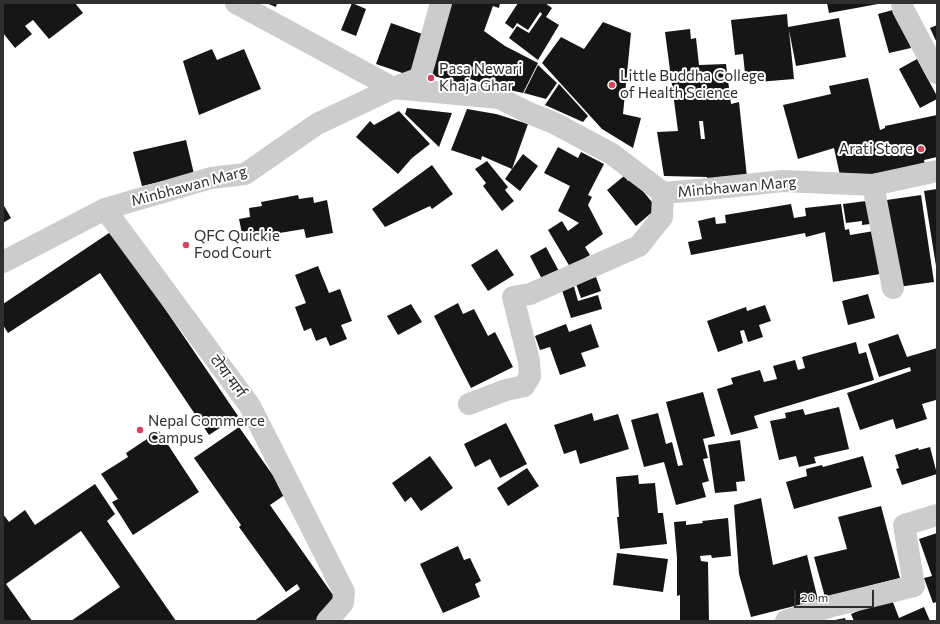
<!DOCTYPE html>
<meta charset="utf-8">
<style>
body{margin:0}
#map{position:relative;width:940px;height:624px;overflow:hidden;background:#fff;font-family:Commissioner,sans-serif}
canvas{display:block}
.frame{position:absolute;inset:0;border:4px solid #2f2f2f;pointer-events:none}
.scale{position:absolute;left:794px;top:590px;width:80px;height:18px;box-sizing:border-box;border:2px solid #2f2f2f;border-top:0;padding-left:5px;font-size:12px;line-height:14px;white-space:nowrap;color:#2f2f2f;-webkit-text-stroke:3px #fff;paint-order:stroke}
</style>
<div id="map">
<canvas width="940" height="624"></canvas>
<div class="frame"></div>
<div class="scale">20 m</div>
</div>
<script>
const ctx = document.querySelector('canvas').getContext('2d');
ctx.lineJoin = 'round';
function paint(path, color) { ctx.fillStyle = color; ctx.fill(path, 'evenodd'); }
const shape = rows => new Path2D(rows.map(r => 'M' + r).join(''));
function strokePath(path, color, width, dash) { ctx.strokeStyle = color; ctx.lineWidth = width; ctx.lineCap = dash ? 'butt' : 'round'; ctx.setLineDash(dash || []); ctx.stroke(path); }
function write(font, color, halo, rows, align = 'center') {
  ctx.font = font + ' Commissioner,"Noto Sans Devanagari",sans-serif'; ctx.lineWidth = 4; ctx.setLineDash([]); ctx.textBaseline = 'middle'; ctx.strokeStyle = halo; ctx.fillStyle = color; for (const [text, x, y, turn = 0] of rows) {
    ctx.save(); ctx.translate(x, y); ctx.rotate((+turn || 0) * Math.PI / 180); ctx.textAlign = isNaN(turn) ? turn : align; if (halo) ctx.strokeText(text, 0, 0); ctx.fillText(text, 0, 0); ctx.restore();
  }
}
const building = shape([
 [3,3,75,3,83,13,49,39,33,20,25,26,32,34,15,48,3,33],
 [266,3,277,3,276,7],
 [352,3,366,9,356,36,341,30],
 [452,3,500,3,499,8,493,6,484,31,505,46,538,63,523,93,492,86,470,79,476,56,467,85,423,73],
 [518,3,545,3,552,8,546,17,559,25,538,60,509,38,517,26,529,33,542,14,540,12,528,30,517,23,513,29,505,23],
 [827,3,878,3,878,4,829,13],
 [900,8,911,48,889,53,878,14],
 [787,14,788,27,839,18,846,57,796,66,789,30,794,79,746,83,743,54,735,55,731,20],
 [603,22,631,33,623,114,641,118,633,148,602,129,542,63,561,37,584,49],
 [391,23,428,36,414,77,376,64],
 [937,25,937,43,930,28],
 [690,29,691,39,696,38,699,65,726,64,731,104,739,102,747,177,708,183,707,177,664,176,657,132,678,131,665,32],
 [699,121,703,121,705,139,701,139],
 [212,49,217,60,244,49,261,89,199,115,183,61],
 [917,59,937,96,937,99,920,108,899,69],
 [538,65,557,83,546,99,524,93],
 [868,78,880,130,885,128,885,126,937,115,937,157,924,160,925,164,841,180,834,148,798,159,783,105,831,94,829,86],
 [559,84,588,116,583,122,545,105],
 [407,108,452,113,439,147,405,114],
 [467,109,496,114,528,124,512,169,523,154,538,166,520,191,505,179,512,169,482,156,481,160,451,150],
 [399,111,430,144,412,158,398,174,356,137,370,121,374,125],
 [186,140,194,174,142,186,133,152],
 [558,147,578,158,581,152,604,164,588,195,592,197,588,205,603,234,585,247,590,255,570,267,548,230,562,221,568,231,579,223,558,211,570,186,544,173],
 [487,161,508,187,505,190,514,201,502,211,483,186,486,183,475,169],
 [432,165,453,194,432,209,430,206,385,227,372,209],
 [624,176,628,181,632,178,657,208,636,226,607,190],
 [937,189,937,266,936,266,924,191],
 [298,195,299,199,313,197,314,203,327,200,333,233,306,238,304,229,267,235,266,234,243,238,239,219,250,217,249,208,262,206,261,202],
 [921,195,934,282,898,287,880,201],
 [874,200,878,223,862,225,862,221,846,223,843,204],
 [3,204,11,218,3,223],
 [791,204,794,218,806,216,805,208,841,204,845,230,849,229,850,235,874,231,880,274,833,282,825,232,806,237,805,233,691,255,688,242,702,239,698,221,715,217,716,224,726,223,725,215],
 [112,231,238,416,209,435,100,273,8,333,3,325,3,304],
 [546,247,561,275,544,283,530,256],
 [497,249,514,275,488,291,471,265],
 [318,266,329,293,340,289,352,321,341,325,347,339,330,346,326,337,316,341,311,328,304,331,295,307,306,303,295,275],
 [596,277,601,291,581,298,576,284],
 [573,283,578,301,598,295,602,309,571,318,561,287],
 [868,294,875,318,848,325,842,301],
 [458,303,463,314,474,309,488,336,495,332,513,367,471,388,434,316],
 [411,304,422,322,398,335,387,316],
 [765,305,771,321,759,325,763,337,748,342,744,330,740,331,743,343,718,352,707,321,746,307,747,311],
 [566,324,569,332,591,324,599,347,581,353,586,366,560,375,550,347,540,350,535,336],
 [898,334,907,357,937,348,937,402,936,400,922,404,927,419,896,429,893,419,860,430,847,393,911,371,910,367,879,377,868,344],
 [856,342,859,354,866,352,874,380,754,416,758,428,731,435,717,389,733,384,731,378,760,370,764,382,777,379,773,366,795,360,798,370,805,368,802,357],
 [703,392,715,436,703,439,708,458,703,459,709,481,702,483,706,497,676,505,664,462,644,467,631,420,658,413,666,444,672,442,678,466,683,465,666,402],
 [839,407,849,449,814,457,816,463,799,467,796,456,779,460,770,421,786,418,785,413,803,409,805,415],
 [592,413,594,421,618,414,629,449,580,464,576,450,564,454,554,425],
 [506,423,527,464,500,478,490,459,475,467,464,444],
 [239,427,286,494,270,505,340,605,320,621,254,621,300,589,297,584,286,592,239,527,241,525,194,458],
 [159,431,199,492,133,535,112,502,118,499,101,474,128,457,126,453],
 [740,440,745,481,736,482,737,491,715,493,708,445],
 [930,447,937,474,902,485,896,469,899,468,895,455,918,448,919,450],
 [430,456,453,488,421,511,411,497,405,502,392,483],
 [863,456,872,487,794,509,786,482,807,476,806,469,822,465,823,467],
 [527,468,539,486,508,506,497,488],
 [638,475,639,484,655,483,658,513,663,513,667,544,620,549,617,517,619,517,616,477],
 [95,484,115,514,107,521,176,621,71,621,120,587,81,531,6,584,32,621,3,621,3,514,9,522,25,510,35,525],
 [761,498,773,565,807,555,818,600,751,617,739,574,734,505],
 [881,506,900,578,825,597,814,557,847,549,838,517],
 [728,518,731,556,712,558,711,555,700,556,701,561,708,562,709,621,680,621,680,595,677,596,677,558,674,522,686,521,686,525,703,523,702,521],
 [937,533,937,602,933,603,924,578,932,576,919,539],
 [458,546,464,560,470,558,481,581,475,584,480,597,443,613,420,564],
 [617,553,668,559,663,592,613,585],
 [891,597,899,618,924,607,930,621,854,621,851,614],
 [845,618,846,621,835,621,835,620]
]);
const minor = shape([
 [236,3,393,88,420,78,441,3],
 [902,3,903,9,937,73],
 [873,185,893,288],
 [105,209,250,406,344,592,343,603,327,621],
 [3,262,105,209,211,178,245,174,317,124,393,88,499,98,529,113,554,123,612,154,663,193,698,190,783,181,873,185,937,171],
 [469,404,506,390,524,386,530,376,529,361,513,297,530,294,639,246,662,217,663,193],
 [786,621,832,606,914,586,904,525,937,515]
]);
const markers = [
 [431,78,4,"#d34561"],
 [612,85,4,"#d34561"],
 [921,149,4,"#d34561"],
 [186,245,4,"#d34561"],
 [140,430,4,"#d34561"]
];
const poiNames = [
 ["Pasa Newari",439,69],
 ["Khaja Ghar",439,86],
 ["Little Buddha College",620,76],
 ["of Health Science",620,93],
 ["Arati Store",913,149,"right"],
 ["QFC Quickie",194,236],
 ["Food Court",194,253],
 ["Nepal Commerce",148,421],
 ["Campus",148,438]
];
const streetNames = [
 ["Minbhawan Marg",189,186,-15],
 ["Minbhawan Marg",737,187,-5],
 ["टोया मार्ग",228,376,54]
];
paint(building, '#161616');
strokePath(minor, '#ccc', 22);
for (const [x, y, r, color] of markers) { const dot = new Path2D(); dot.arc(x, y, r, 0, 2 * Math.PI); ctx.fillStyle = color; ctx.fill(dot); strokePath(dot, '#fff', 1.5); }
write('15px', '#2f2f2f', '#fff', poiNames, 'left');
write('15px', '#2f2f2f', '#fff', streetNames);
</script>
